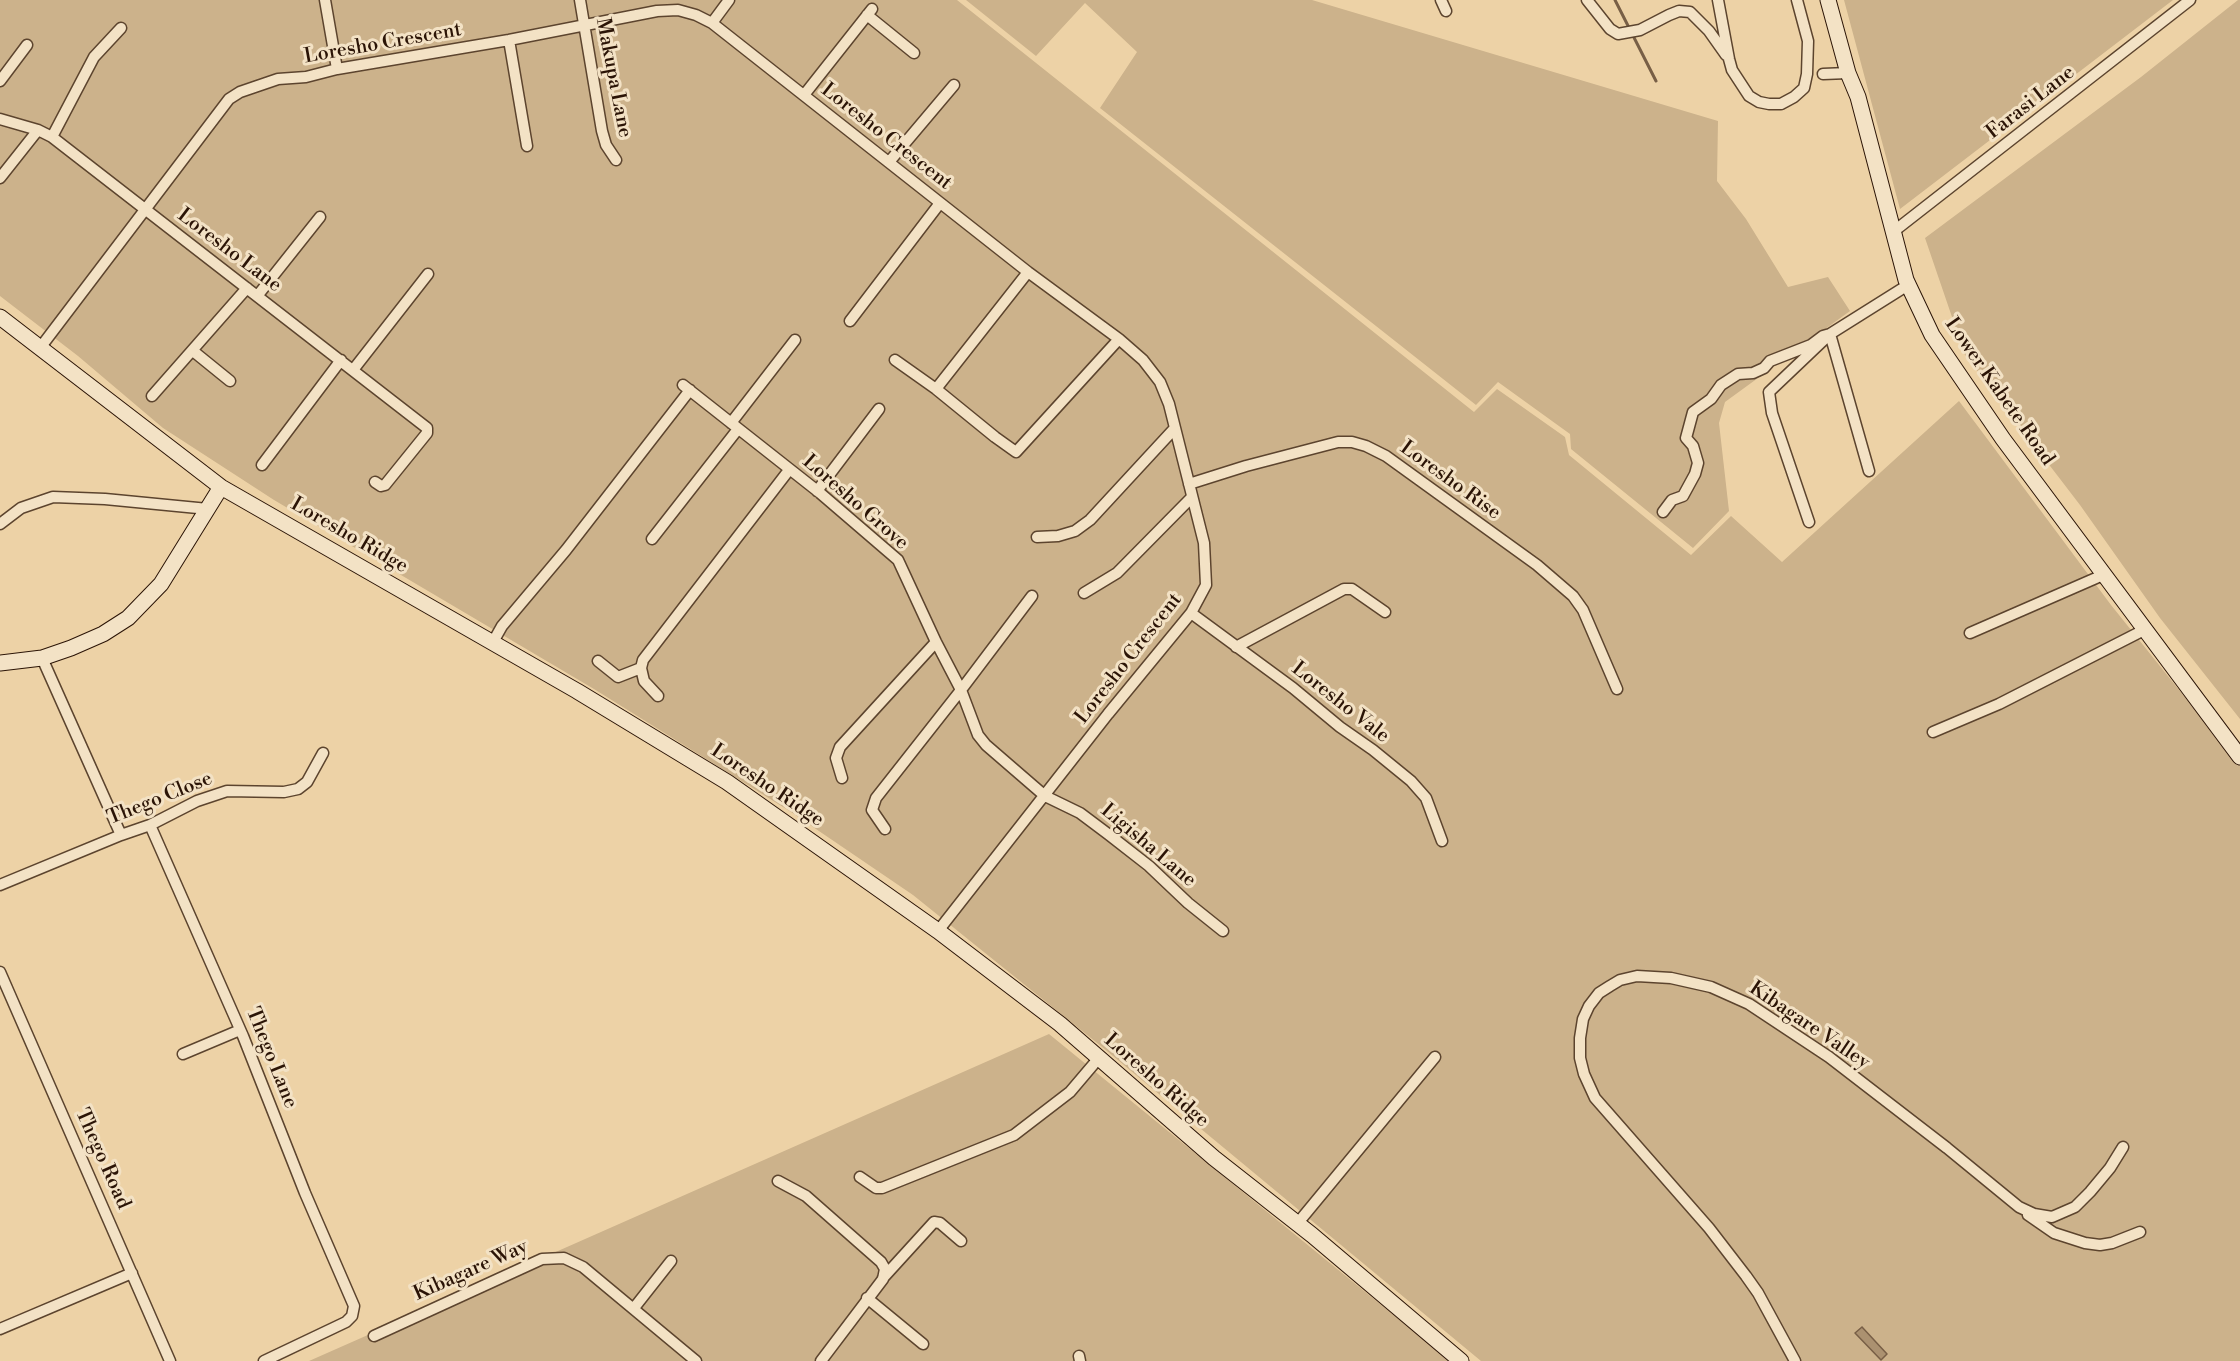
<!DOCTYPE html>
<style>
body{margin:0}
canvas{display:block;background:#edd2a6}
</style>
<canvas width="2240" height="1361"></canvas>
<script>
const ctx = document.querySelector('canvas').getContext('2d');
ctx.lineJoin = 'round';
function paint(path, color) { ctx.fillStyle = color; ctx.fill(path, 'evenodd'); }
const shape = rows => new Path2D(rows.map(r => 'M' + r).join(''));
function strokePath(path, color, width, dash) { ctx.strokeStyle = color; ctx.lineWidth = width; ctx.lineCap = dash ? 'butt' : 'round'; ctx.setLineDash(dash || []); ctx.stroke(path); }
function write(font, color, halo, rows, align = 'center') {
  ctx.font = font + ' "Libre Bodoni",serif'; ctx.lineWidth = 6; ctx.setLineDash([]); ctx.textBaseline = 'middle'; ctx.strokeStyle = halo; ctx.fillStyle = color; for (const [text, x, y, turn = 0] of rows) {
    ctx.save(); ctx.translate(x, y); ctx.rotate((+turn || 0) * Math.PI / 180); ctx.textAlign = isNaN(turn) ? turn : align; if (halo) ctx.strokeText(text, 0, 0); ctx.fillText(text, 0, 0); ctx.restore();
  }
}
const green = shape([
 [0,0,957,0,1474,412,1497,389,1565,437,1569,455,1691,555,1731,516,1782,562,1959,401,2111,605,2240,766,2240,1361,1481,1361,1107,1051,913,895,791,812,594,689,274,500,163,428,78,356,0,296],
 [966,0,1312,0,1718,121,1717,181,1746,219,1788,287,1828,277,1850,311,1725,402,1719,423,1729,511,1693,548,1571,449,1570,434,1498,382,1476,405,1100,108,1137,52,1085,3,1036,56],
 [1844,0,2173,0,1900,209],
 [2238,0,2240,0,2240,719,2160,618,2080,505,1965,355,1925,238,2141,77],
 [1049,1034,1450,1361,309,1361]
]);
const water = shape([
 [1862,1327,1887,1354,1881,1360,1855,1333,1862,1327]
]);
const stream = shape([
 [1615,0,1656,81]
]);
const street = shape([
 [325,0,337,69],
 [580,0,602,131,606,145,616,160],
 [1441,0,1446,11],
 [1587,0,1610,29,1618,34,1640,30,1669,15,1679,11,1690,12,1709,31,1726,55],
 [1718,0,1729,59,1732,70,1749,96,1759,102,1769,104,1781,104,1794,97,1804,88,1807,74,1808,41,1797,0],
 [867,15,914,53],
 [712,23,729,0],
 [509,40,527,146],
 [1823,74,1848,73],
 [0,81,27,45],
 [804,95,872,9],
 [0,119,38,130,52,137,427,428,427,433,385,485,381,486,375,482],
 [52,137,94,57,121,28],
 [889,162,954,85],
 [0,178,38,130],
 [1893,232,2190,0],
 [258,295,320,217],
 [850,321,940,203],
 [40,348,229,99,240,92,278,79,306,77,337,69,509,40,657,11,678,10,696,15,712,23,1028,272,1119,339,1143,360,1160,382,1169,404,1204,543,1206,585,1191,613,1108,714,938,931],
 [193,351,230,381],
 [895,360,936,389,995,437,1016,452,1119,339],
 [353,370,428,274],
 [683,385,820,493,898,560,936,642,961,690,978,735,986,745,1045,796,1080,813,1108,834,1149,866,1188,903,1223,931],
 [936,389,1028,272],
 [152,396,247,288],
 [731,423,795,340],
 [262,465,341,360],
 [1189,484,1246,466,1338,442,1352,442,1366,446,1386,456,1537,565,1573,596,1583,610,1617,689],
 [817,491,879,409],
 [1663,512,1672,500,1683,496,1695,474,1698,463,1693,446,1686,438,1693,412,1711,399,1721,385,1738,374,1753,373,1764,368,1770,361,1811,345,1823,336,1830,334,1869,471],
 [1809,522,1772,413,1769,392,1830,334,1908,285],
 [0,524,21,508,53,497,105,499,208,509],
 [1037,537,1058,536,1075,531,1090,520,1175,428],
 [652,539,738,429],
 [1084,593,1117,573,1192,497],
 [1191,613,1293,688,1340,727,1373,750,1411,781,1426,798,1442,841],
 [1970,633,2103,575],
 [493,642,502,626,566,550,690,390],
 [1236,647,1344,589,1352,589,1385,612],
 [42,658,121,835],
 [598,661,618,677,641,668],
 [658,696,644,681,641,668,643,660,789,470],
 [1933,732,1999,704,2144,630],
 [842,778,836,758,840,747,936,642],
 [150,825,243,1036,305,1193,354,1306,352,1316,346,1322,264,1361],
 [885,829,872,810,876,798,961,690,1032,596],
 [0,885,121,835,150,825,197,801,227,791,284,792,298,789,307,782,323,753],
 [0,972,170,1361],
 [183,1054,240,1030],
 [860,1177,876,1188,882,1188,1014,1135,1070,1092,1098,1059],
 [778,1181,806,1196,881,1262,885,1269,883,1279,821,1361],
 [2028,1215,2054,1233,2085,1243,2100,1245,2112,1243,2140,1232],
 [1297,1224,1435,1057],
 [883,1278,934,1222,940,1223,961,1241],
 [867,1298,923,1344],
 [634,1308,671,1261],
 [0,1329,132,1273],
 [374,1336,542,1259,564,1258,583,1267,696,1361],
 [1079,1356,1080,1361],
 [1795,1361,1758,1293,1746,1276,1709,1228,1595,1098,1584,1074,1580,1058,1580,1038,1583,1019,1589,1006,1599,993,1610,986,1620,980,1637,976,1671,978,1711,987,1749,1004,1829,1057,1947,1148,2019,1207,2034,1214,2052,1217,2075,1207,2090,1192,2110,1168,2123,1147]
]);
const secondary = shape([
 [1828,0,1848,73,1858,97,1906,280,1932,335,2003,439,2240,757],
 [0,317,221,487,577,691,727,782,938,931,1060,1024,1214,1158,1312,1235,1461,1361],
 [0,663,42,658,71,648,103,634,128,618,161,584,221,487]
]);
const streetNames = [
 ["Loresho Crescent",383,44,-10],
 ["Makupa Lane",613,78,79],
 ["Farasi Lane",2031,103,-38],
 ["Loresho Crescent",886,137,38],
 ["Loresho Lane",229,251,37],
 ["Lower Kabete Road",1999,392,55],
 ["Loresho Rise",1450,481,36],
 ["Loresho Grove",855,503,41],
 ["Loresho Ridge",349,536,30],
 ["Loresho Crescent",1129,659,-52],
 ["Loresho Vale",1340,703,38],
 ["Loresho Ridge",767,786,34],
 ["Thego Close",160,799,-22],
 ["Ligisha Lane",1148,846,40],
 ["Kibagare Valley",1809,1026,34],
 ["Thego Lane",271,1058,68],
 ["Loresho Ridge",1156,1081,41],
 ["Thego Road",102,1159,66],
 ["Kibagare Way",471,1271,-24]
];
paint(green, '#ccb28b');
paint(water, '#ab9170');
strokePath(water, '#785f46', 1.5);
strokePath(stream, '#785f46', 3);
strokePath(street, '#5c442e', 13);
strokePath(secondary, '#2b1406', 17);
strokePath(street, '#f3e2c5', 10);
strokePath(secondary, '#f3e2c5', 15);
write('20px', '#2b1406', '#f3e2c5', streetNames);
</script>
